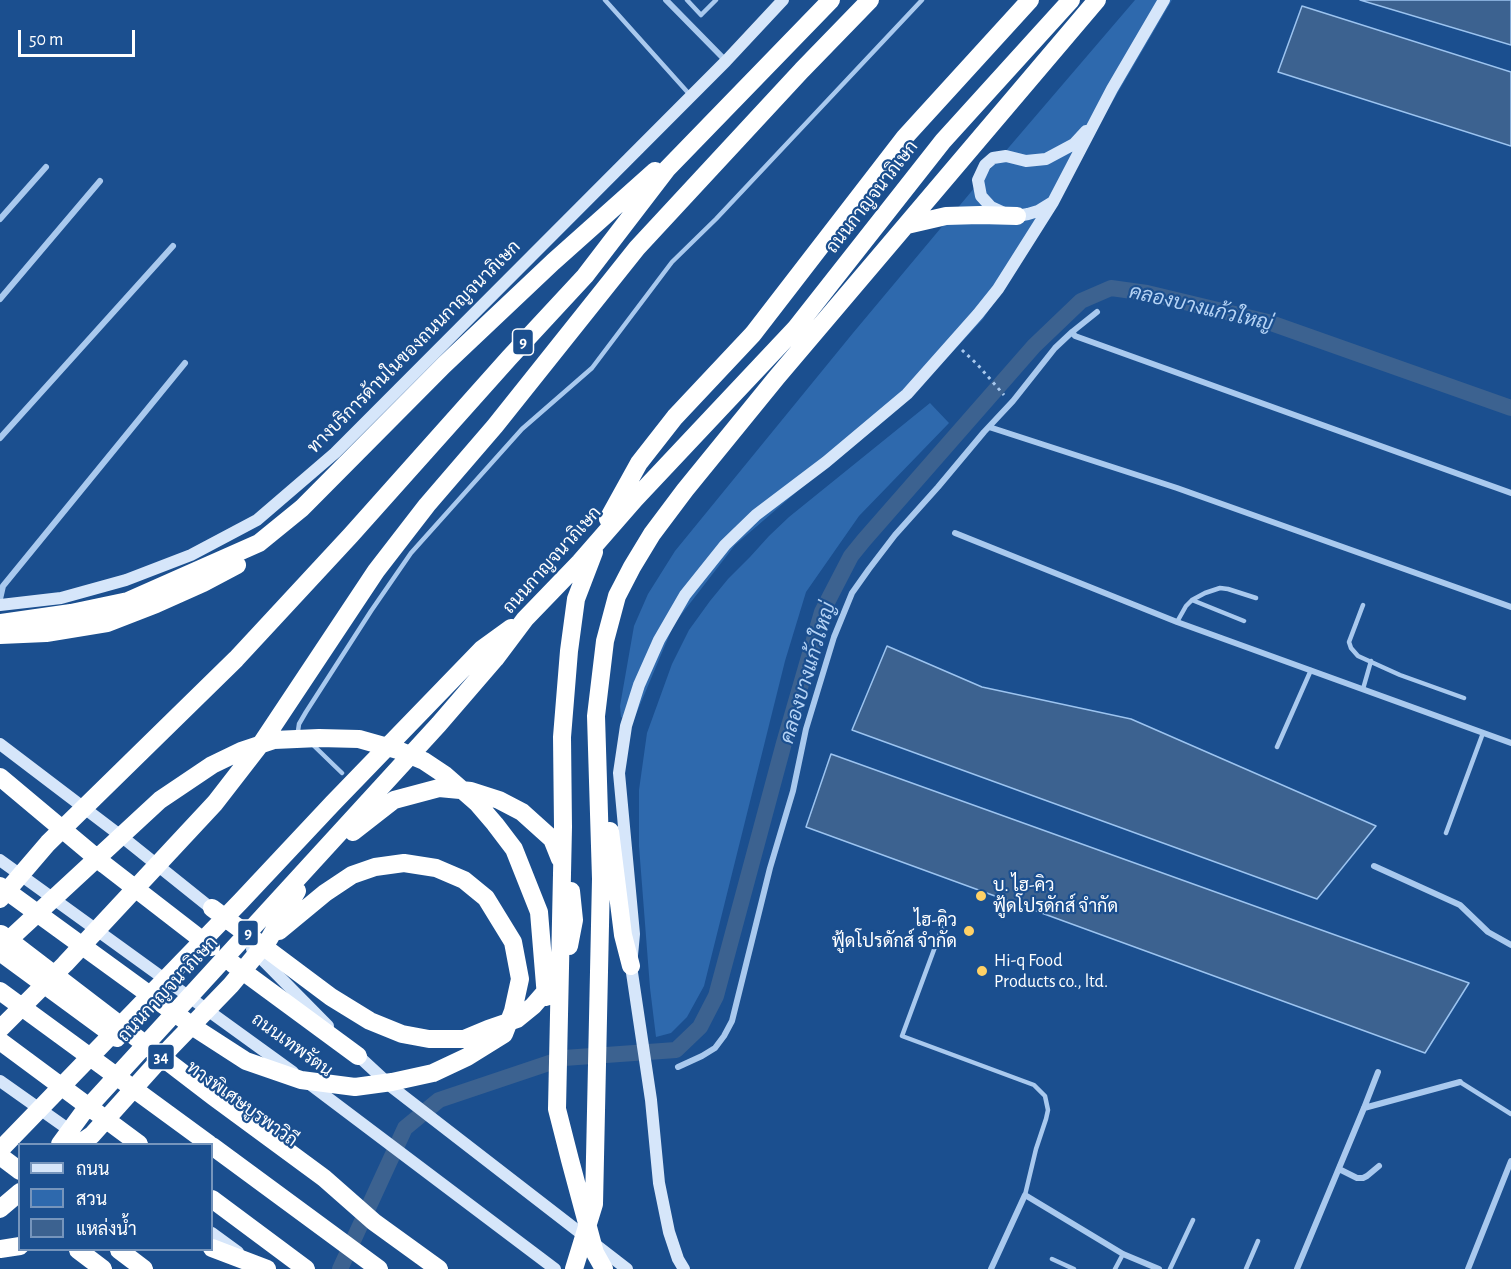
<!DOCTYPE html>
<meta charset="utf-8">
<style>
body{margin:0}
#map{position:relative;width:1511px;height:1269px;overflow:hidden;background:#1b4f8f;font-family:"Alegreya Sans",Sarabun,sans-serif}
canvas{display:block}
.legend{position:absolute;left:18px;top:1143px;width:195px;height:108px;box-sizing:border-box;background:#1b4f8f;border:2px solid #7695bc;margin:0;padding:8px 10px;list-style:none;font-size:18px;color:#fff}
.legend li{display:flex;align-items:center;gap:12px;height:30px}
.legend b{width:30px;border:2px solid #7695bc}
.scale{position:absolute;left:18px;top:30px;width:117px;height:27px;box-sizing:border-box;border:3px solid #fff;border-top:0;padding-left:8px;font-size:18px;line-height:21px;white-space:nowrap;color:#fff;-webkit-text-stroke:4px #1b4f8f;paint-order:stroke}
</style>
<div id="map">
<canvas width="1511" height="1269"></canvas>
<ul class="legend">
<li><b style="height:8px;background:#d6e6fa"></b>ถนน</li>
<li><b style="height:16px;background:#2e69ad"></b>สวน</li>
<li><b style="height:16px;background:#3c6290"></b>แหล่งน้ำ</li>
</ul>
<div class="scale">50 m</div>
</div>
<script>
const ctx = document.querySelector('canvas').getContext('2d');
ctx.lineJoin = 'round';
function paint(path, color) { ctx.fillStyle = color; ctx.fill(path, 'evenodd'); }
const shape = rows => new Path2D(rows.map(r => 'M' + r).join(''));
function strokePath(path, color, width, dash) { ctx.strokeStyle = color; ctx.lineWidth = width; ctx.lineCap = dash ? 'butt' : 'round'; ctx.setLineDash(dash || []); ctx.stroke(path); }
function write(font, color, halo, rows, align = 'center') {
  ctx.font = font + ' "Alegreya Sans",Sarabun,sans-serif'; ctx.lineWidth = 4.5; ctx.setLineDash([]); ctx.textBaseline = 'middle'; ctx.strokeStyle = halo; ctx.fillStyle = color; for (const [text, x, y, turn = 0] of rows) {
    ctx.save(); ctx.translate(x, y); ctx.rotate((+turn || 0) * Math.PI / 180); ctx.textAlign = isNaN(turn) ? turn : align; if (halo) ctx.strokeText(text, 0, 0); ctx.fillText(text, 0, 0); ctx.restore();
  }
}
const green = shape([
 [1135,0,1172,0,1100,123,1052,214,983,319,911,397,851,445,735,545,674,624,634,719,629,721,621,717,620,706,634,626,648,594,675,551,853,333,986,174],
 [930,403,949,423,859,516,806,592,785,661,704,986,687,1017,671,1033,656,1037,650,988,639,846,639,790,647,733,672,664,689,630,710,601,728,579,750,557,769,536,789,517]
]);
const water = shape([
 [1360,0,1511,0,1511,45,1360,0],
 [1302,6,1511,72,1511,146,1278,72,1302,6],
 [887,646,982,687,1131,719,1376,826,1317,899,852,730,887,646],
 [831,754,1469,983,1425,1053,806,827,831,754]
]);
const canal = shape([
 [340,1269,405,1128,439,1100,564,1058,676,1050,700,1027,716,996,784,743,822,612,851,556,864,540,1034,346,1081,301,1111,288,1147,293,1268,322,1511,408]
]);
const path = shape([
 [962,350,977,364,1004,395]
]);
const lane = shape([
 [605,0,691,96],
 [687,0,701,15,716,0],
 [1192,600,1244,621],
 [1363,605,1349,642,1351,648,1358,656,1400,675,1464,698],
 [1177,622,1186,606,1192,600,1205,593,1220,588,1228,589,1256,598],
 [1363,689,1371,661],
 [301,733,298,731,299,724,306,712,371,611,411,553,522,429,592,368,672,262,716,219,922,0],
 [311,743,342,773],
 [1277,747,1311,670],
 [1446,833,1483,733],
 [945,920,902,1036,1034,1085,1045,1096,1048,1110,1046,1119,1036,1149,1025,1195],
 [1460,1082,1511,1114],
 [1052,1259,1074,1269],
 [1115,1269,1123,1254],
 [1170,1269,1193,1220],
 [1246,1269,1258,1241]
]);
const street = shape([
 [666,0,726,61],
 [0,219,46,167],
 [0,299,100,181],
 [1072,332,1075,336,1511,493],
 [989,427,1177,488,1511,607],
 [0,438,173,246],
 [955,533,1177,622,1511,743],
 [0,599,3,586,185,363],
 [1374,866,1460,905,1488,932,1511,945],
 [678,1067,702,1056,715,1048,724,1036,732,1021,770,868,793,791,806,729,834,637,852,593,869,569,895,535,938,487,984,432,1013,401,1055,348,1072,332,1097,312],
 [1364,1108,1460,1082],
 [1339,1169,1357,1178,1363,1178,1367,1176,1379,1166],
 [991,1269,1025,1195,1123,1254,1159,1269],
 [1297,1269,1364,1108,1378,1072],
 [1468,1269,1511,1161]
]);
const secondary = shape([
 [1051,203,1038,211,1028,214,1017,216,1004,213,991,207,981,196,978,180,985,165,993,158,1006,156,1026,161,1046,159,1074,144,1086,131],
 [0,605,61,598,126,580,191,555,257,520,335,453,726,61,783,0],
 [0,744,121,836,217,913],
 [0,860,293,1072],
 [252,949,328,1026],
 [353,1051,393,1088,627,1269],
 [0,1081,75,1134],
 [307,1082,555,1269],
 [212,1233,238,1252],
 [684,1269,678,1259,669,1232,659,1183,651,1100,631,966,634,934,619,773,626,726,639,685,659,640,685,595,725,545,756,515,826,462,907,394,978,314,998,289,1053,202,1112,89,1164,0]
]);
const highway = shape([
 [907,225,946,216,980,215,1017,216],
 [608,519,639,463,675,417,753,334,905,137,1030,0],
 [594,552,576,599,569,651,562,737,563,827,557,1109,570,1160,595,1253,604,1269],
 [0,623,71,613,128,601,259,543,302,508,444,365,553,262,655,171],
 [0,635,46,633,107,623,156,604,203,583,237,565],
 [0,777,105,865,211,947],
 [610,831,623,935,631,966],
 [353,832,394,800,439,788,471,791,499,800,522,812,552,839,560,859],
 [0,886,198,1030,246,1061,301,1080,355,1087,392,1082,433,1073,467,1057,504,1034,513,1011,520,979,513,942,486,898,464,880,436,868,404,863,375,867,352,875,325,893,279,931],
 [0,899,48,843,236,659,351,535,509,358,585,276,667,169,831,0],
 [212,908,331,997,370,1021,402,1034,429,1039,464,1039,488,1029,517,1019,533,1006,553,983,559,972],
 [1,934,214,1097,324,1178,374,1222,439,1269],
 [569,946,574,920,571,891],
 [0,948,160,800,212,765,241,751,274,740,319,738,359,739,398,750,424,761,445,775,477,803,495,824,514,849,539,912,546,997],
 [0,952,117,1038],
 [233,964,358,1056],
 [0,991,209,1144],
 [0,1029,65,964,215,803,263,741,376,571,427,505,495,426,637,248,802,70,870,0],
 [0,1041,139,1144],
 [60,1144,82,1114,439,724,495,659,525,619,580,562,635,499,795,329,943,141,1071,0],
 [79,1144,92,1135,171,1047,231,985,269,939,297,891],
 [212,1146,379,1269],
 [0,1150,241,901,333,803,482,649,511,628],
 [0,1156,20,1171],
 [212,1199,306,1269],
 [0,1209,20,1192],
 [212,1248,267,1269],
 [0,1249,20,1246],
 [78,1250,103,1269],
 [119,1250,144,1269],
 [574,1269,594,1204,601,879,596,716,605,641,617,596,632,567,652,534,685,490,777,377,1097,0]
]);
const markers = [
 [981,896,6,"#ffd166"],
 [969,931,6,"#ffd166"],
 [982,971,6,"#ffd166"]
];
const shields = [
 [523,342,21],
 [248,933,21],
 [161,1057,27]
];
const shieldNames = [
 ["9",523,342],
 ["9",248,933],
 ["34",161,1057]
];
const streetNames = [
 ["ถนนกาญจนาภิเษก",872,197,-52],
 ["ทางบริการด้านในของถนนกาญจนาภิเษก",414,347,-45],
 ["ถนนกาญจนาภิเษก",552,560,-48],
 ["ถนนกาญจนาภิเษก",168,989,-47],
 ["ถนนเทพรัตน",292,1045,36],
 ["ทางพิเศษบูรพาวิถี",242,1104,36]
];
const poiNames = [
 ["บ. ไฮ-คิว",993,886],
 ["ฟู้ดโปรดักส์ จำกัด",993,907],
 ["ไฮ-คิว",957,921,"right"],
 ["ฟู้ดโปรดักส์ จำกัด",957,942,"right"],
 ["Hi-q Food",994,961],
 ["Products co., ltd.",994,982]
];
const waterNames = [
 ["คลองบางแก้วใหญ่",1201,308,13],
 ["คลองบางแก้วใหญ่",808,673,-73]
];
paint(green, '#2e69ad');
paint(water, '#3c6290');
strokePath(water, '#9cc4f0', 1.5);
strokePath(canal, '#3c6290', 16);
strokePath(path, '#a9c9ee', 3, [3, 4.5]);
strokePath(lane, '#a9c9ee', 4.5);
strokePath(street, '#a9c9ee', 6);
strokePath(secondary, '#d6e6fa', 12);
strokePath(highway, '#fff', 18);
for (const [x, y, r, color] of markers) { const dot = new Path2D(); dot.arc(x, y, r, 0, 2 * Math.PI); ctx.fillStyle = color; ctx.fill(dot); strokePath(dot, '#1b4f8f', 2); }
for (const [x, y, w] of shields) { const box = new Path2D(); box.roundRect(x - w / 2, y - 13, w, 26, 4.5); ctx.fillStyle = '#1b4f8f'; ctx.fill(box); strokePath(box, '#fff', 1.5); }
write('bold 16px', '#fff', null, shieldNames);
write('18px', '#fff', '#1b4f8f', streetNames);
write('18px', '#fff', '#1b4f8f', poiNames, 'left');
write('italic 20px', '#b5d3f5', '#1b4f8f', waterNames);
</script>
